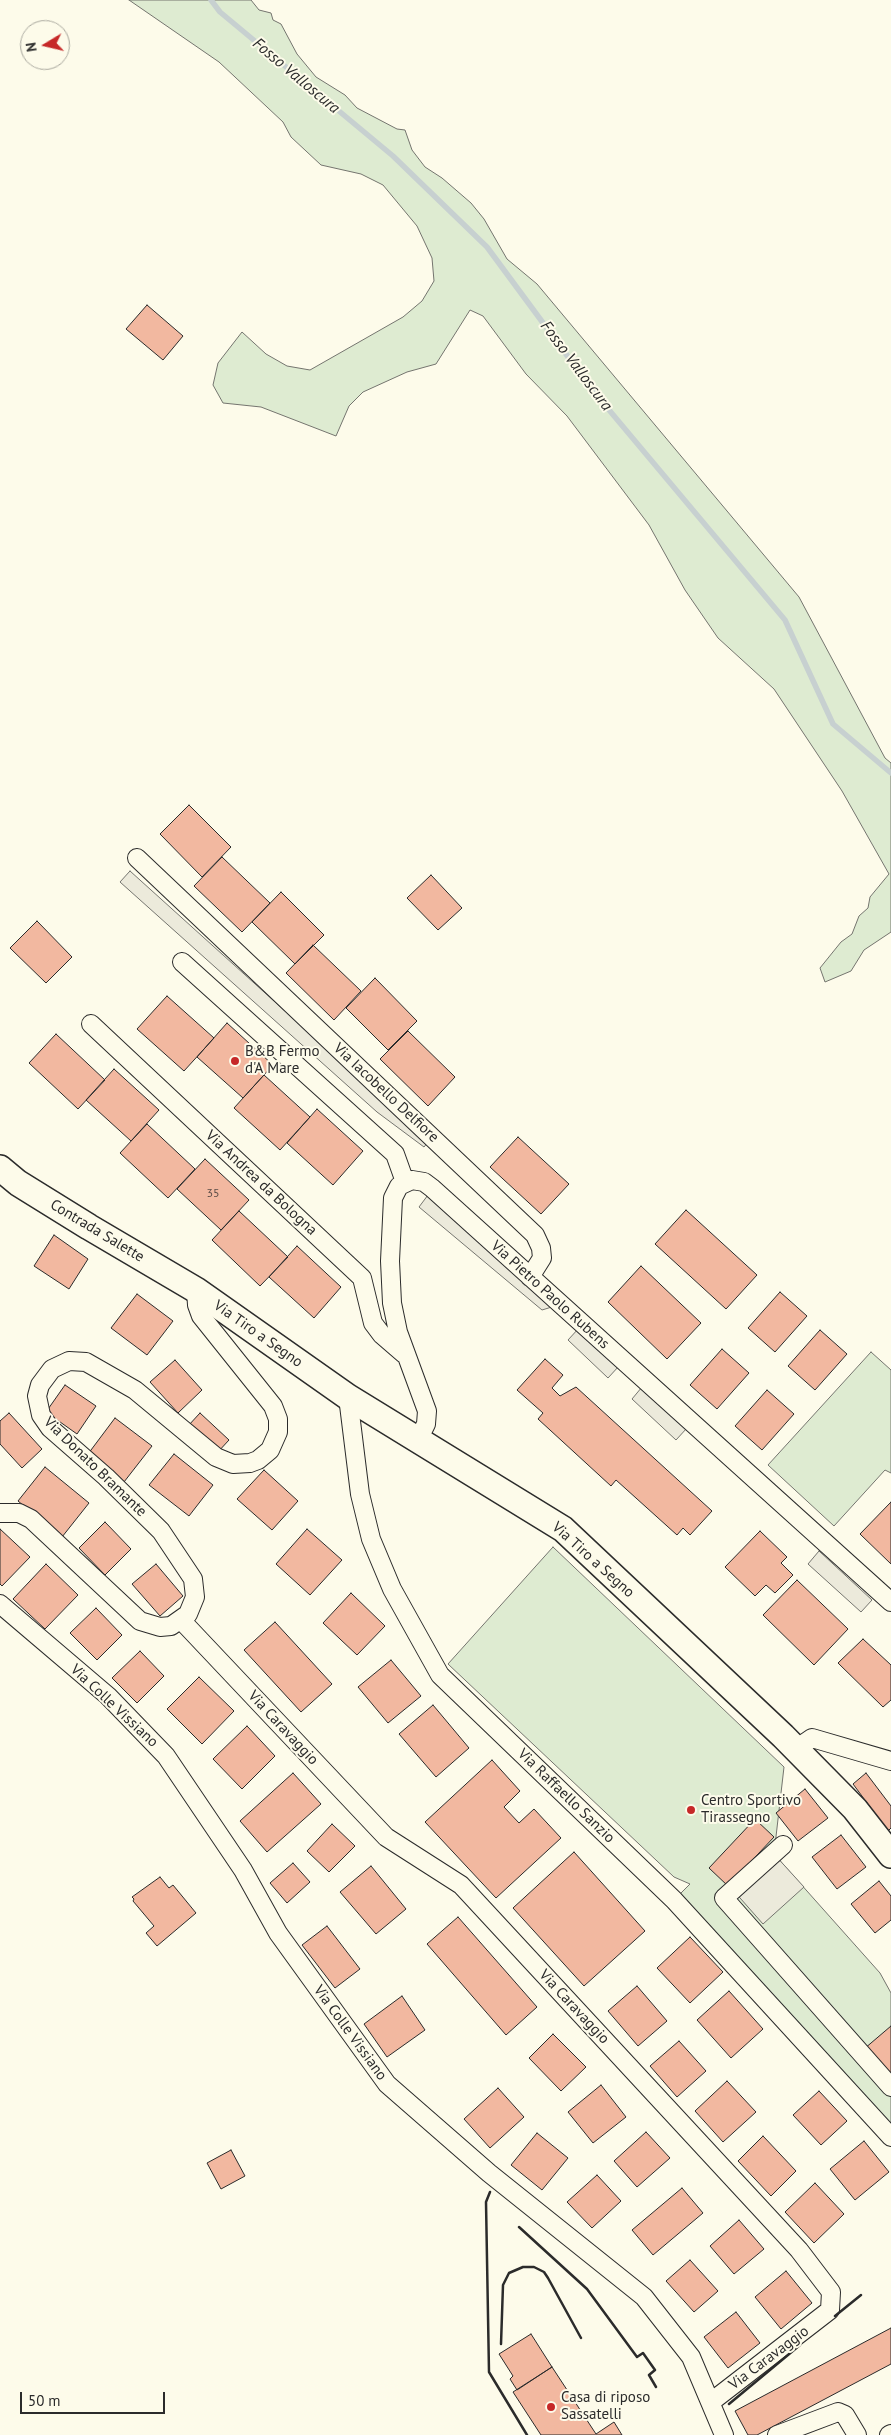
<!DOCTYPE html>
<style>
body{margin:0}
#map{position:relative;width:891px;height:2435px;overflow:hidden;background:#fdfbea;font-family:"PT Sans",sans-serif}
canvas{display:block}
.north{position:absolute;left:20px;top:20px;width:50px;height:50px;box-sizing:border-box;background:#fdfbea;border:1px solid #a9a89e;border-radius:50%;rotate:261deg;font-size:14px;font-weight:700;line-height:20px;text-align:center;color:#2b2b2b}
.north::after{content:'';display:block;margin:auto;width:18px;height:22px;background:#c62828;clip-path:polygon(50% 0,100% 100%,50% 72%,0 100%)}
.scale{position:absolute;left:20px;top:2392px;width:145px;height:22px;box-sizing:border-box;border:2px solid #2b2b2b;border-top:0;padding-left:6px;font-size:15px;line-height:18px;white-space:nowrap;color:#2b2b2b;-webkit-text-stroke:4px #fdfbea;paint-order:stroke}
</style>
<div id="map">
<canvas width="891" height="2435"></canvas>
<div class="north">N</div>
<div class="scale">50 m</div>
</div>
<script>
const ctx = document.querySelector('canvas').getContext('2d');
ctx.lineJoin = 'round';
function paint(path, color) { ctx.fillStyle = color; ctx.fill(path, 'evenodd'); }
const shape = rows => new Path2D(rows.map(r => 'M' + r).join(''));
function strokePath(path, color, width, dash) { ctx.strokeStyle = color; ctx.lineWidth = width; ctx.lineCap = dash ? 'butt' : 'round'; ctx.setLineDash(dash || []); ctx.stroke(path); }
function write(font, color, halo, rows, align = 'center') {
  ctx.font = font + ' "PT Sans",sans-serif'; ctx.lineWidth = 4; ctx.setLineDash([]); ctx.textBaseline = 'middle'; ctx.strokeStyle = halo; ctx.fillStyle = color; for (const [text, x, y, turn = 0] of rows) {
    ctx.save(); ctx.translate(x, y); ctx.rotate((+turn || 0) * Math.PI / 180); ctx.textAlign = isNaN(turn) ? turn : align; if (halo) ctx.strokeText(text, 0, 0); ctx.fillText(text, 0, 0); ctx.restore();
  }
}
const green = shape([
 [129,0,251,0,259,10,271,13,273,20,281,24,297,54,316,77,345,95,357,108,397,129,405,130,412,150,425,167,442,178,471,203,484,219,507,259,537,284,799,597,885,758,891,763,891,932,864,950,851,971,825,982,820,968,841,942,852,934,859,916,868,908,870,897,889,874,842,791,774,689,718,638,685,590,649,525,567,416,526,374,483,316,470,310,436,364,407,372,363,392,349,406,336,436,261,407,223,403,213,385,218,363,242,332,266,354,287,366,310,370,403,317,422,301,434,281,432,258,417,226,383,185,361,174,321,165,291,137,283,122,219,62,129,0],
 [871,1352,891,1370,891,1473,885,1470,834,1526,768,1465,871,1352],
 [553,1547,784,1767,774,1854,880,1973,891,1993,891,2137,674,1900,690,1884,674,1877,448,1664,553,1547]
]);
const parking = shape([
 [130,871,429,1141,424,1147,377,1112,120,882,130,871],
 [428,1195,555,1306,542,1310,419,1207,428,1195],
 [579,1328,619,1366,608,1378,568,1340,579,1328],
 [642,1387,687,1428,676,1440,632,1399,642,1387],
 [819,1551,872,1600,861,1612,808,1564,819,1551],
 [774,1854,804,1887,763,1924,733,1890,774,1854]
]);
const stream = shape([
 [211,0,220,12,393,156,487,247,594,392,785,620,833,724,891,773]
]);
const building = shape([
 [147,305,183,336,163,360,126,329,147,305],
 [189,805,231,847,202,877,160,834,189,805],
 [222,857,270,903,242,932,194,886,222,857],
 [431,875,462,908,438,930,407,898,431,875],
 [281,892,324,935,295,964,252,922,281,892],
 [37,921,72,957,46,983,10,948,37,921],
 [313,945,361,991,334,1020,286,973,313,945],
 [375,978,417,1021,388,1050,346,1008,375,978],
 [167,996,214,1038,184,1071,137,1029,167,996],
 [227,1023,273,1065,243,1098,197,1057,227,1023],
 [408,1031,455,1077,428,1106,380,1059,408,1031],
 [56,1034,105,1080,78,1109,29,1063,56,1034],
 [114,1069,159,1110,131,1141,86,1100,114,1069],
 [264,1075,310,1117,280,1150,234,1108,264,1075],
 [317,1109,363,1151,333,1185,287,1143,317,1109],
 [147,1124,195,1169,168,1198,120,1153,147,1124],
 [518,1137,569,1184,541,1214,490,1167,518,1137],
 [205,1159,249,1200,221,1230,177,1189,205,1159],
 [686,1210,757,1275,726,1309,655,1244,686,1210],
 [239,1211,288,1257,260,1286,212,1240,239,1211],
 [54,1235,88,1259,69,1289,34,1266,54,1235],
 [297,1246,341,1287,314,1318,269,1277,297,1246],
 [641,1266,701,1323,667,1359,608,1302,641,1266],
 [780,1292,807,1316,775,1352,748,1328,780,1292],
 [137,1294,173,1321,147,1355,111,1328,137,1294],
 [820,1330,847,1354,815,1390,788,1366,820,1330],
 [722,1349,749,1373,717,1409,690,1385,722,1349],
 [545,1359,563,1375,552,1388,560,1396,576,1387,712,1511,690,1535,683,1528,677,1535,616,1480,611,1486,538,1419,543,1413,517,1390,545,1359],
 [175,1360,202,1390,178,1413,150,1382,175,1360],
 [65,1385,96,1406,77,1434,46,1412,65,1385],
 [767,1390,794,1414,762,1450,735,1426,767,1390],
 [9,1413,42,1449,22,1468,0,1444,0,1421,9,1413],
 [200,1413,229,1440,217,1453,188,1426,200,1413],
 [115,1418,152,1446,124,1482,88,1454,115,1418],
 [174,1454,213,1485,189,1516,149,1485,174,1454],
 [45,1467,89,1503,62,1537,18,1501,45,1467],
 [264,1470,298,1501,272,1530,237,1499,264,1470],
 [891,1502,891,1564,860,1534,891,1502],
 [105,1522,131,1549,105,1575,79,1548,105,1522],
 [0,1529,30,1557,2,1586,0,1584,0,1529],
 [307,1529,342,1560,310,1595,276,1564,307,1529],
 [760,1531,787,1557,781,1563,793,1575,775,1593,766,1585,755,1596,725,1567,760,1531],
 [46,1564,78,1595,45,1629,13,1599,46,1564],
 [156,1564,183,1596,160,1616,132,1584,156,1564],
 [797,1580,848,1629,814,1665,763,1615,797,1580],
 [351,1593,385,1626,357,1655,323,1623,351,1593],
 [96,1608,122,1635,97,1660,70,1633,96,1608],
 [275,1622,332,1684,301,1712,244,1650,275,1622],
 [863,1639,891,1665,891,1700,883,1707,838,1663,863,1639],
 [140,1651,164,1676,137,1703,112,1678,140,1651],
 [391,1660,421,1696,388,1723,358,1687,391,1660],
 [199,1677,234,1711,202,1744,167,1709,199,1677],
 [433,1705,469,1748,436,1777,399,1734,433,1705],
 [247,1726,275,1756,242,1789,213,1759,247,1726],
 [492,1760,520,1791,504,1807,519,1823,534,1809,561,1838,496,1898,425,1822,492,1760],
 [293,1773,321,1804,267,1852,240,1821,293,1773],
 [866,1773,891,1806,891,1828,888,1831,853,1784,866,1773],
 [805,1789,828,1818,798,1841,776,1813,805,1789],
 [755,1819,774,1837,728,1886,709,1868,755,1819],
 [332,1824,355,1846,329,1872,307,1851,332,1824],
 [841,1835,866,1867,837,1889,812,1857,841,1835],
 [574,1852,645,1931,584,1986,513,1908,574,1852],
 [293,1863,310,1882,287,1903,270,1883,293,1863],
 [371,1866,406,1909,376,1934,340,1892,371,1866],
 [160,1877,169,1888,173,1885,196,1913,157,1946,146,1933,154,1926,133,1901,134,1899,132,1897,160,1877],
 [879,1881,891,1896,891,1920,875,1933,851,1904,879,1881],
 [458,1917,537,2007,506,2035,427,1944,458,1917],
 [327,1926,360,1969,335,1988,302,1945,327,1926],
 [690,1937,723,1972,690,2003,657,1968,690,1937],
 [637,1986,667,2021,638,2046,608,2011,637,1986],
 [729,1991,763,2029,731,2058,697,2020,729,1991],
 [402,1996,425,2030,387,2057,364,2024,402,1996],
 [891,2026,891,2080,864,2049,891,2026],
 [553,2034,586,2067,561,2091,529,2058,553,2034],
 [679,2041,706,2071,677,2097,650,2066,679,2041],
 [727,2081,756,2112,723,2142,695,2111,727,2081],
 [601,2085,626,2117,593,2143,568,2112,601,2085],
 [498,2088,524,2117,490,2148,464,2119,498,2088],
 [819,2091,847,2121,821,2145,793,2115,819,2091],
 [646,2132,670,2158,637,2187,614,2161,646,2132],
 [537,2133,568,2158,542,2190,511,2165,537,2133],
 [763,2136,796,2171,771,2196,738,2161,763,2136],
 [864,2141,889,2172,855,2200,830,2169,864,2141],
 [231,2150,245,2176,221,2189,207,2163,231,2150],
 [597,2175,621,2201,592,2228,567,2202,597,2175],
 [815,2183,844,2214,814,2243,785,2212,815,2183],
 [682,2188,703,2213,653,2255,632,2230,682,2188],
 [739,2220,764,2249,734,2274,710,2246,739,2220],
 [690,2260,718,2291,694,2312,666,2281,690,2260],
 [786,2271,812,2303,781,2329,755,2297,786,2271],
 [736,2312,760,2343,728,2368,704,2337,736,2312],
 [891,2328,891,2364,757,2435,748,2435,735,2411,891,2328],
 [531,2334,552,2367,517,2390,510,2379,513,2376,499,2354,531,2334],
 [552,2367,596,2434,614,2422,622,2435,541,2435,513,2392,552,2367]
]);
const minor = shape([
 [137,858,535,1235,541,1248,542,1258,530,1277],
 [182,962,395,1154,405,1182],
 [91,1024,362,1278,373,1323,382,1335,404,1354],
 [348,1397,360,1494,371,1539,392,1589,440,1675,674,1900,891,2137],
 [418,1440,426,1424,427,1411,398,1332,392,1303,390,1261,393,1198,399,1186,412,1180,424,1182,432,1188,891,1602],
 [0,1513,19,1513,31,1519,140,1621,160,1627,171,1626,188,1614,195,1597,193,1579,161,1531,106,1477,50,1428,41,1415,37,1396,40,1385,52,1369,69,1361,86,1362,135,1390,216,1457,233,1464,250,1463,258,1460,270,1450,278,1432,278,1419,273,1406,201,1316,197,1305,196,1290],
 [0,1604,108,1696,166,1756,243,1870,278,1933,387,2084,489,2173,644,2297,691,2357,724,2435],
 [182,1621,386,1837,461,1885,799,2250,831,2292,830,2310,711,2402],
 [796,1749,812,1738,891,1761],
 [783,1845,724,1898,891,2087],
 [777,2435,838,2412,845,2415,857,2435],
 [889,2435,891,2434]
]);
const secondary = shape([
 [0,1168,18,1183,89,1227,196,1290,348,1397,563,1529,783,1736,855,1809,891,1855]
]);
const wall = shape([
 [490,2192,486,2202,489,2372,527,2435],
 [519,2227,587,2289,637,2357,643,2353,655,2370,649,2375,656,2387],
 [835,2316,861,2295],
 [501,2344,503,2285,509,2273,523,2267,534,2267,544,2272,548,2278,581,2338],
 [729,2404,800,2345]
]);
const markers = [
 [235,1061,5,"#c62828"],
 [691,1810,5,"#c62828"],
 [551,2407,5,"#c62828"]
];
const numberNames = [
 ["35",213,1194]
];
const poiNames = [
 ["B&B Fermo",245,1052],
 ["d'A Mare",245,1069],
 ["Centro Sportivo",701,1801],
 ["Tirassegno",701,1818],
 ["Casa di riposo",561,2398],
 ["Sassatelli",561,2415]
];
const streetNames = [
 ["Via Iacobello Delfiore",386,1093,43],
 ["Via Andrea da Bologna",261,1183,43],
 ["Contrada Salette",97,1231,31],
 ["Via Pietro Paolo Rubens",550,1295,42],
 ["Via Tiro a Segno",258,1334,35],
 ["Via Donato Bramante",95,1467,44],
 ["Via Tiro a Segno",593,1560,42],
 ["Via Colle Vissiano",114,1706,43],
 ["Via Caravaggio",283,1728,47],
 ["Via Raffaello Sanzio",566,1796,44],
 ["Via Caravaggio",574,2007,47],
 ["Via Colle Vissiano",350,2033,54],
 ["Via Caravaggio",769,2358,-37]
];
const waterNames = [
 ["Fosso Valloscura",296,76,40],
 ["Fosso Valloscura",576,366,53]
];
paint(green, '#deebd1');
strokePath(green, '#74746e', 1);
paint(parking, '#eceadb');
strokePath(parking, '#74746e', 1);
strokePath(stream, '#c7d0d0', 5.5);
paint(building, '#f2b8a0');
strokePath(building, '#2b2b2b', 1);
strokePath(minor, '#2b2b2b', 20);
strokePath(secondary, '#2b2b2b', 28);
strokePath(minor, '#fdfbea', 18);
strokePath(secondary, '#fdfbea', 25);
strokePath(wall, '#2b2b2b', 2.5);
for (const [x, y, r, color] of markers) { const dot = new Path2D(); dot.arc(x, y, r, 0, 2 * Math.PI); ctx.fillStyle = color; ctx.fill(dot); strokePath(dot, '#fdfbea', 2); }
write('12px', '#5d4e48', null, numberNames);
write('15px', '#2b2b2b', '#fdfbea', poiNames, 'left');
write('15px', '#2b2b2b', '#fdfbea', streetNames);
write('italic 16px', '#2b2b2b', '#fdfbea', waterNames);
</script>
